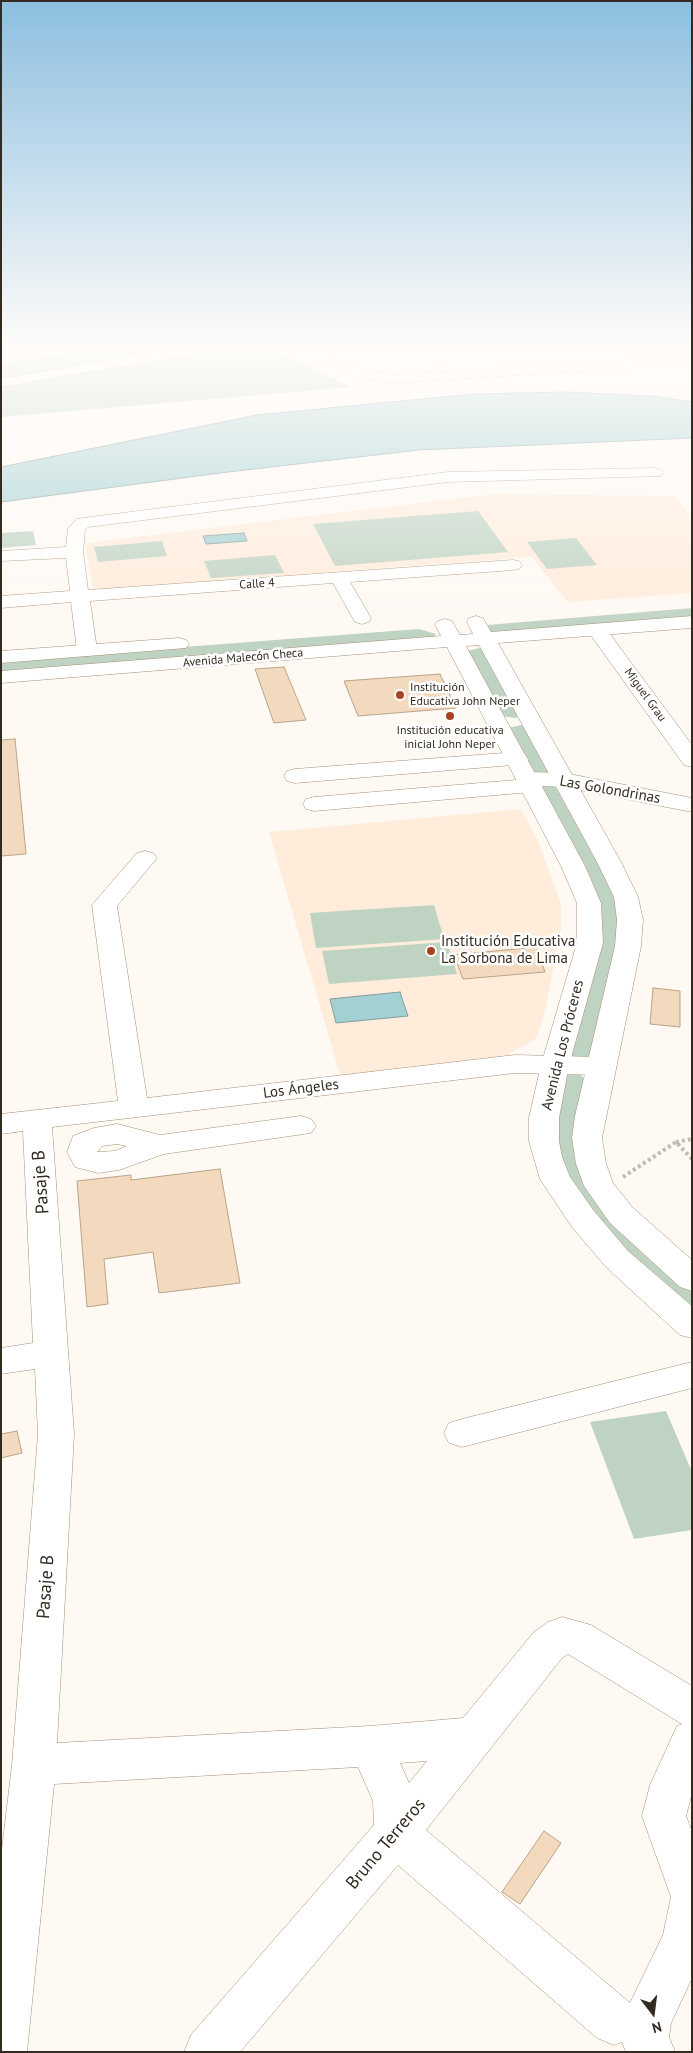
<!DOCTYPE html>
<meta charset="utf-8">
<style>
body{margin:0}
#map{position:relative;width:693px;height:2053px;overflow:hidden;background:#fef9f3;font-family:"PT Sans",sans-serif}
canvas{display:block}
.frame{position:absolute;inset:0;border:2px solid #342b20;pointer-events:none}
.north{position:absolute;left:628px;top:1988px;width:50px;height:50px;-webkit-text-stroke:4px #fff;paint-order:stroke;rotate:165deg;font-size:14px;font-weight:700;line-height:20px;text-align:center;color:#342b20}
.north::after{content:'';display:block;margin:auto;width:18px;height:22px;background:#342b20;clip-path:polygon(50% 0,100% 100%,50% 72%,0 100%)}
</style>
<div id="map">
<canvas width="693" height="2053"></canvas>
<div class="frame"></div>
<div class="north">N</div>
</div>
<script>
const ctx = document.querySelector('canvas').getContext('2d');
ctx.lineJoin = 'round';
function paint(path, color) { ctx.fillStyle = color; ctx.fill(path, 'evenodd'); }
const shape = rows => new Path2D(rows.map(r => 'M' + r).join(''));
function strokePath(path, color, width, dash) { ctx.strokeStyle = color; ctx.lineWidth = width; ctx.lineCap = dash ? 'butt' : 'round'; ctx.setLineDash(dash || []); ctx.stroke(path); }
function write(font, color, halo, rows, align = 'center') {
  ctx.font = font + ' "PT Sans",sans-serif'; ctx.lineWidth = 5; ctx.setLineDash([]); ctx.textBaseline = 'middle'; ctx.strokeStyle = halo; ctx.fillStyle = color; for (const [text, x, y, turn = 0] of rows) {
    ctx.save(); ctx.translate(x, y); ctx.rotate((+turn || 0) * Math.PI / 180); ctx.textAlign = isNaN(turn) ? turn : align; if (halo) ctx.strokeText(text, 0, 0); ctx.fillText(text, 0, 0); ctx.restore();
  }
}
const education = shape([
 [495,494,674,496,692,517,692,593,568,602,532,557,93,590,85,543],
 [521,809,539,844,561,904,561,930,544,1015,536,1039,503,1057,341,1078,269,832]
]);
const green = shape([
 [115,345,204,345,1,382,1,364],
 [241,345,263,345,351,387,1,417,1,387],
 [478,511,508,552,335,566,313,524],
 [33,531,36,545,1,548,1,533],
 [576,538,597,565,547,569,527,542],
 [162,541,167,556,98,562,94,547],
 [275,555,284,573,211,578,204,561],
 [692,608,692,619,496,634,488,631,487,625],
 [419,629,436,634,433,638,1,673,1,661],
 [480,648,485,650,518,715,516,718,501,716,467,651],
 [522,725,526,728,550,773,535,775,507,728],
 [552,785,556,788,605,873,620,915,620,939,592,1059,573,1058,568,1052,597,946,540,790,543,787],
 [434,905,444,939,316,948,310,913],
 [447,942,457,974,329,984,322,951],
 [571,1075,581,1075,585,1081,579,1149,692,1287,692,1317,657,1286,570,1189,554,1147,562,1076],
 [666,1411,692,1472,692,1530,634,1539,590,1422]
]);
const water = shape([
 [566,392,652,396,692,402,692,438,419,450,228,472,1,502,1,467,257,415,473,394,566,392],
 [244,533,247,541,206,544,203,536,244,533],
 [400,992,408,1016,336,1023,330,999,400,992]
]);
const building = shape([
 [284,667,306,720,274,723,255,669,284,667],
 [440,674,456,708,358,716,344,681,440,674],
 [15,739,26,854,1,856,1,740,15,739],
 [536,947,545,972,463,979,454,955,536,947],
 [653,988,680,991,680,1027,650,1024,653,988],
 [220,1169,240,1283,159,1293,153,1252,104,1259,108,1304,87,1307,77,1181,131,1175,131,1180,220,1169],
 [17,1431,22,1453,1,1458,1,1434,17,1431],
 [544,1831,561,1843,520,1904,502,1892,544,1831]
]);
const path = shape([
 [676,1142,692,1139],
 [623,1177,676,1142,692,1159]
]);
const minor = shape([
 [199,345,228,345,221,349,1,387,1,379,199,345],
 [284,345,302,345,362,370,394,375,692,356,692,364,394,383,354,377,284,345],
 [428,345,442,345,445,357,443,360,433,360,428,345],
 [655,468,661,470,663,473,661,476,448,482,88,527,85,530,83,552,88,590,513,560,519,561,522,565,519,569,513,570,350,582,371,618,369,622,362,624,355,622,333,583,90,601,97,650,94,654,87,656,80,654,77,650,71,602,1,608,1,596,70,591,66,558,1,561,1,551,66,547,68,528,77,519,83,518,448,472,655,468],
 [597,624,604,626,692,745,692,767,684,765,587,630,590,626,597,624],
 [517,752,525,754,528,759,525,764,295,783,287,781,284,776,287,771,295,769,517,752],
 [527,772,564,773,692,798,692,812,564,787,541,786,539,790,531,792,314,811,306,809,303,804,306,799,314,797,516,780,519,774,527,772],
 [145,851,153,853,157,858,117,906,147,1098,515,1055,601,1057,611,1060,615,1066,611,1072,601,1075,515,1073,52,1127,74,1434,57,1743,370,1726,463,1718,534,1632,548,1622,562,1617,591,1625,692,1686,692,1793,686,1816,692,1831,692,1978,671,2023,669,2037,675,2052,626,2052,622,2042,614,2045,597,2038,398,1865,240,2052,184,2052,191,2035,374,1825,373,1801,358,1767,54,1784,27,2052,1,2052,1,1857,12,1765,38,1434,35,1369,1,1374,1,1348,33,1343,23,1131,1,1134,1,1114,118,1101,92,905,137,853,145,851],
 [568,1654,682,1724,677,1726,650,1785,642,1816,671,1897,663,1935,630,2003,426,1830,562,1658,568,1654],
 [427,1761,409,1783,400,1763,427,1761],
 [301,1116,311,1119,316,1126,311,1133,164,1154,119,1170,98,1173,75,1167,67,1152,73,1136,94,1128,117,1124,160,1135,301,1116],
 [117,1144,127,1146,115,1151,97,1152,102,1146,117,1144],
 [692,1362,692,1388,462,1447,449,1443,444,1433,449,1423,462,1419,692,1362]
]);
const major = shape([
 [476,616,483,618,491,632,692,616,692,628,498,643,621,862,638,897,643,920,641,946,602,1138,606,1164,613,1183,632,1207,692,1260,692,1291,680,1287,610,1223,584,1186,576,1164,572,1138,575,1116,615,946,617,920,614,897,597,862,479,645,466,646,585,866,601,903,603,943,569,1065,559,1118,559,1141,562,1157,570,1177,594,1211,628,1251,692,1306,692,1338,680,1335,606,1267,572,1227,540,1179,529,1141,529,1118,541,1065,577,943,577,903,561,866,447,647,1,683,1,671,441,636,435,625,438,621,445,619,452,621,460,635,473,634,467,622,469,618,476,616],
 [179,638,186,640,189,644,186,648,1,663,1,651,179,638]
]);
const highway = shape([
 [41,345,74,345,67,349,1,359,1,351,41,345]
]);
const markers = [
 [400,695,5,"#a84023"],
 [450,716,5,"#a84023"],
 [431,951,5,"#a84023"]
];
const farStreetnames = [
 ["Calle 4",257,584,-4],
 ["Avenida Malecón Checa",243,658,-5],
 ["Miguel Grau",645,695,54]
];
const farPoinames = [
 ["Institución",410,688],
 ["Educativa John Neper",410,702],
 ["Institución educativa",450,731,"center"],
 ["inicial John Neper",450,745,"center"]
];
const streetNames = [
 ["Las Golondrinas",610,790,10],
 ["Avenida Los Próceres",563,1045,-76],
 ["Los Ángeles",301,1089,-7]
];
const poiNames = [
 ["Institución Educativa",441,942],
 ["La Sorbona de Lima",441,959]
];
const nearStreetnames = [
 ["Pasaje B",41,1182,-94],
 ["Pasaje B",46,1587,-86],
 ["Bruno Terreros",386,1844,-50]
];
paint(education, '#ffecdb');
paint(green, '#bfd3c3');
paint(water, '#a3d0d3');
strokePath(water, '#829e9d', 1);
paint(building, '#f3dabe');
strokePath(building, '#baa388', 1);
strokePath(minor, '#a68f74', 1);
strokePath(major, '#a68f74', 1);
strokePath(highway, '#a68f74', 1);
strokePath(path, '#c0bab2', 4, [3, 3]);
paint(minor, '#fff');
paint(major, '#fff');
paint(highway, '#fff');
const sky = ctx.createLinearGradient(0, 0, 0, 632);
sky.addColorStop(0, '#8cbfe0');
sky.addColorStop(0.55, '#fffcfa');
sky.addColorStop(1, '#fffcfa00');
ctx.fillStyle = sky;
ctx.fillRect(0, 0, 693, 632);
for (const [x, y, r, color] of markers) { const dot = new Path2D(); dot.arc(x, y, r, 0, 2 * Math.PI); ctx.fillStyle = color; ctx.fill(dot); strokePath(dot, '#fff', 2); }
write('12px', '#342b20', '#fff', farStreetnames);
write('12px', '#342b20', '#fff', farPoinames, 'left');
write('15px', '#342b20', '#fff', streetNames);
write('15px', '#342b20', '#fff', poiNames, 'left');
write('18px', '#342b20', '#fff', nearStreetnames);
</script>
